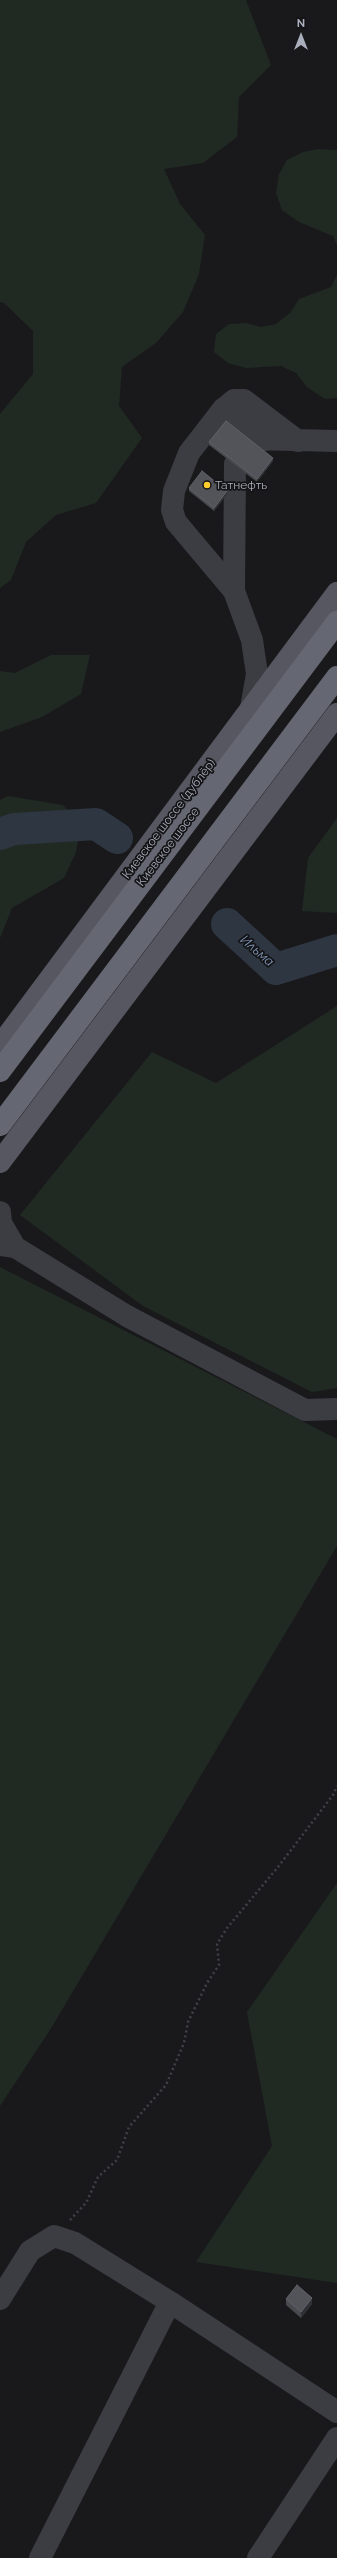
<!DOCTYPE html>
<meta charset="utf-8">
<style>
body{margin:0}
#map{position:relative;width:337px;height:2558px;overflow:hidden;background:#19191c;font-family:Raleway,sans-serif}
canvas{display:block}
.north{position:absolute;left:281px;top:16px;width:40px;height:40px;-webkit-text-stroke:3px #141417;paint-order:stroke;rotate:0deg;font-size:11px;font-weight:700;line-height:16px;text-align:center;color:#abaebc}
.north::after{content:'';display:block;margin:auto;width:14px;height:18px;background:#abaebc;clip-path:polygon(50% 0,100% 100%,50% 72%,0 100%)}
</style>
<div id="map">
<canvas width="337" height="2558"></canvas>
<div class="north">N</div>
</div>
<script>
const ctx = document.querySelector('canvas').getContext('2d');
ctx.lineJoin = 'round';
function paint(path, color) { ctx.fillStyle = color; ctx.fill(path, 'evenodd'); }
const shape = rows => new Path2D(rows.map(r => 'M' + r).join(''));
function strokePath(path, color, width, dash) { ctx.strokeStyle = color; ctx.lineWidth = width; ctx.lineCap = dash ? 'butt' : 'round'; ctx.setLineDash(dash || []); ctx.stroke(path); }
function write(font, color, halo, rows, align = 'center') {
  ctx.font = font + ' Raleway,sans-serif'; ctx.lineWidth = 3.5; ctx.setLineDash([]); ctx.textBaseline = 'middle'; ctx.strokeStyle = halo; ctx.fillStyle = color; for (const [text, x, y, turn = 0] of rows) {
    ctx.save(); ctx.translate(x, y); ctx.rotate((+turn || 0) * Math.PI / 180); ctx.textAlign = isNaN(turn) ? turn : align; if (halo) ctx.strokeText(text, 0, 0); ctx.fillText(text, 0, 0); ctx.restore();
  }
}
const green = shape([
 [0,0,246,0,271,65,239,97,237,137,203,163,164,169,180,204,205,235,199,274,183,312,157,342,122,367,119,406,142,438,96,503,56,515,26,542,11,580,0,588,0,414,33,374,33,331,4,303,0,302],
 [318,149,337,150,337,245,333,236,299,222,282,210,276,193,279,174,287,160,303,152],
 [337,275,337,398,325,399,307,387,296,373,281,366,246,368,228,363,214,352,216,334,229,324,246,323,261,327,276,324,290,313,299,299,331,287],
 [51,655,90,655,81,694,42,717,0,732,0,671,15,673],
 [8,796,63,805,81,825,76,852,64,878,12,908,0,938,0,800],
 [337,818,337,913,302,911,308,858],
 [337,1006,337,1388,312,1392,143,1306,20,1215,152,1052,216,1083],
 [0,1267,337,1439,337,1546,50,2030,0,2106],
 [337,1883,337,2283,196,2262,272,2146,247,2012]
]);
const river = shape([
 [0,834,14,829,96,824,117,838],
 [227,924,276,969,337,950]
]);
const path = shape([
 [70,2220,86,2203,98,2177,117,2160,129,2127,166,2085,184,2043,188,2022,207,1983,219,1965,217,1944,227,1928,278,1867,333,1795,337,1786]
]);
const minor = shape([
 [223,409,234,400,244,400,298,441],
 [234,591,176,522,172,510,174,491,189,453,223,409,265,440],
 [251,708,257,674,252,640,234,591,235,464,252,439,337,441],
 [0,1212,1,1223,15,1247],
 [0,1245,15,1247,127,1316,305,1410,337,1409],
 [0,2299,30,2251,54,2236,75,2243,170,2302,337,2412],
 [40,2558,170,2302],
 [258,2558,337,2438]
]);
const major = shape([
 [0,1046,337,593],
 [0,1162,337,714]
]);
const highway = shape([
 [0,1071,337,622],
 [0,1125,337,677]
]);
const wall = shape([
 [209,442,273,461,257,482,209,445],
 [189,488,227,494,214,511,189,491],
 [286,2299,312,2304,301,2318,286,2305]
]);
const shadedWall = shape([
 [273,458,273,461,257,482,257,479],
 [227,491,227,494,214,511,214,508],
 [312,2298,312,2304,301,2318,301,2312]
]);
const building = shape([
 [226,421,273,458,257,479,209,442,226,421],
 [202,471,227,491,214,508,189,488,202,471],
 [297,2285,312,2298,301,2312,286,2299,297,2285]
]);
const markers = [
 [207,485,4,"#ffce2e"]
];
const poiNames = [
 ["Татнефть",215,485]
];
const streetNames = [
 ["Киевское шоссе (дублёр)",169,819,-53],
 ["Киевское шоссе",168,847,-53]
];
const waterNames = [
 ["Ильма",257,951,41]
];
paint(green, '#202a23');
strokePath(river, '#2e3641', 32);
strokePath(path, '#404148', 2.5, [2, 3]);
strokePath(minor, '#3c3c43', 22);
strokePath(major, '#565760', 22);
strokePath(highway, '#656872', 22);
paint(wall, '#47494e');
paint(shadedWall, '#303135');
paint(building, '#52545a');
strokePath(building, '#606269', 1);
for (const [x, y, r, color] of markers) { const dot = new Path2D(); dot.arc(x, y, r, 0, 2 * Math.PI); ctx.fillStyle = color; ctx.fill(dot); strokePath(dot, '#141417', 1.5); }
write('12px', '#abaebc', '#141417', poiNames, 'left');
write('12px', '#abaebc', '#141417', streetNames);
write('italic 13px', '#8098b9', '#141417', waterNames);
</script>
